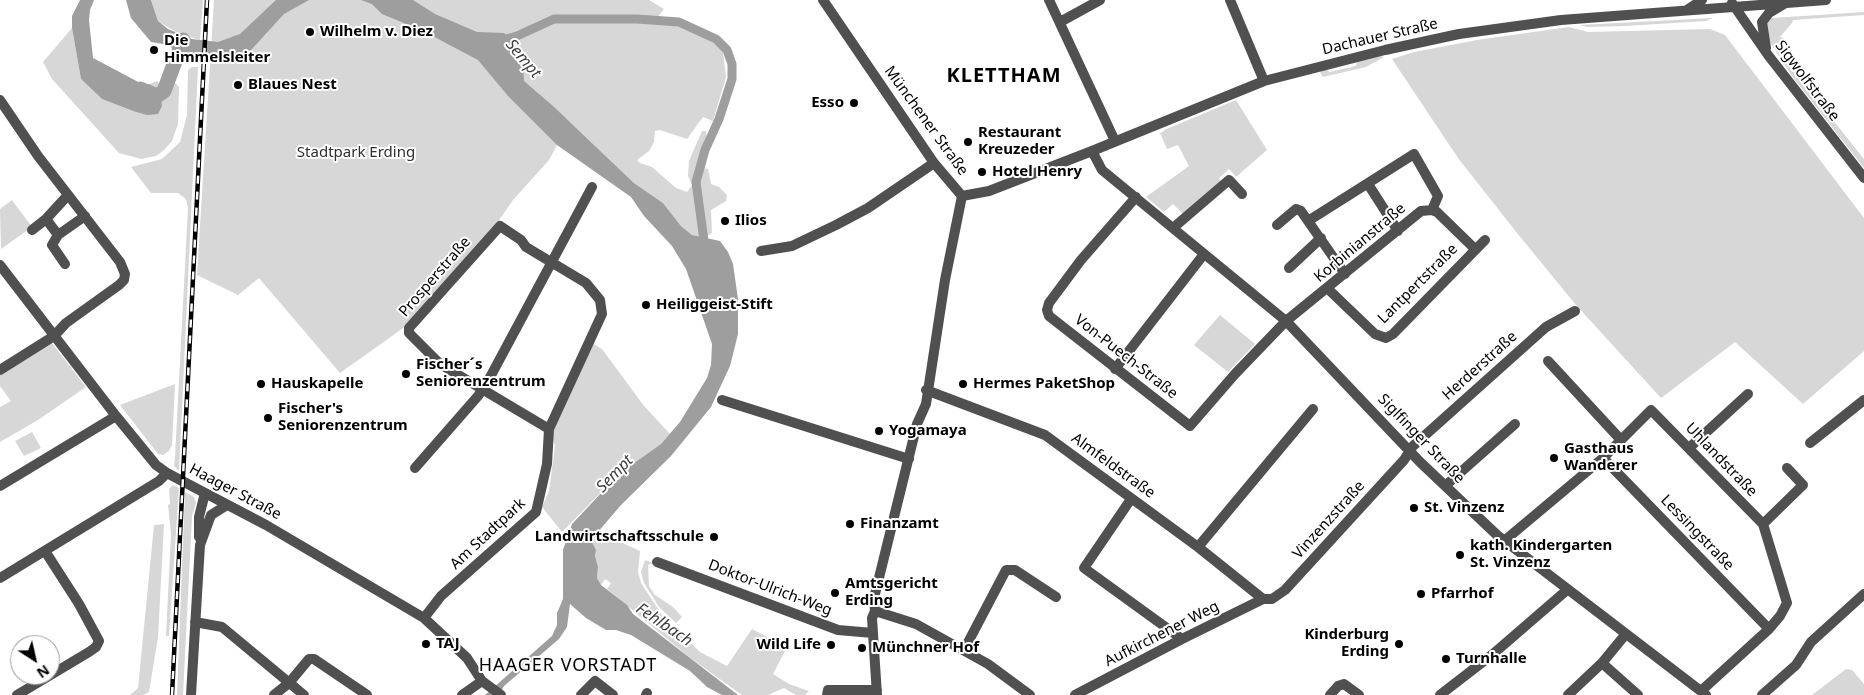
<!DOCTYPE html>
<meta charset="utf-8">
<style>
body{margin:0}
#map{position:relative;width:1864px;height:695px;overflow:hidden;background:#fff;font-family:"Noto Sans",sans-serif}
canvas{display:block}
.north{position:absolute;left:10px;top:635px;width:50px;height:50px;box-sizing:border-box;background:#fff;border:1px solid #999;border-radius:50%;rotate:145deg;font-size:14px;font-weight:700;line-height:20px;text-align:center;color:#000}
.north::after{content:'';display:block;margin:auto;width:18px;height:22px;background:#000;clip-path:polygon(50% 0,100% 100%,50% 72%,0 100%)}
</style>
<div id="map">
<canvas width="1864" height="695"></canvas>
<div class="north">N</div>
</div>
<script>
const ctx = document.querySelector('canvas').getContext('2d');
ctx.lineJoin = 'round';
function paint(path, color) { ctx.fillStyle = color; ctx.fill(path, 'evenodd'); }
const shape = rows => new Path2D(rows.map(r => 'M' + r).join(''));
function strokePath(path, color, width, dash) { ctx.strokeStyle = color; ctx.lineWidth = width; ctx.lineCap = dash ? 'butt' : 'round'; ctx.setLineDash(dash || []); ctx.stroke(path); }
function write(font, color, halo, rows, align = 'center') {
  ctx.font = font + ' "Noto Sans",sans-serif'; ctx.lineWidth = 4; ctx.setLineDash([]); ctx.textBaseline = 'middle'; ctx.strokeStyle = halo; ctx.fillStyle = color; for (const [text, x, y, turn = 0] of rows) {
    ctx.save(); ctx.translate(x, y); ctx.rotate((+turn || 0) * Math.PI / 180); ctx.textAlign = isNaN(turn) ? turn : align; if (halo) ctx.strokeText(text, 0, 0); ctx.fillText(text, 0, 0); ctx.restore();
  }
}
const green = shape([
 [151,0,203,0,200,40,179,34,158,21],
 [214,0,649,0,664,9,656,19,664,18,696,31,714,41,723,52,726,77,713,121,703,117,687,139,660,130,655,131,654,142,649,151,637,160,640,163,652,167,676,188,687,192,692,185,688,176,689,161,702,131,706,131,707,138,698,167,708,169,711,184,719,187,727,195,726,201,711,210,712,233,704,238,692,235,681,226,663,203,634,183,573,125,557,145,549,160,513,200,497,223,406,326,340,373,259,278,238,295,197,275],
 [1864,12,1864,15,1793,20,1792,23,1780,37,1784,38,1783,52,1789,65,1864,159,1864,168,1792,76,1766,36,1765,28,1769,19,1772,18],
 [1713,18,1706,21,1626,26,1587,27,1579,25],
 [1569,27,1588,32,1710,29,1725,35,1864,218,1864,351,1803,404,1735,342,1661,398,1576,305,1517,233,1458,158,1392,59,1414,52,1477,40],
 [72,28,81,79,102,99,133,111,157,96,150,84,157,81,168,93,170,83,174,82,179,87,178,124,172,141,164,150,156,156,141,159,119,153,52,79,43,62],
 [1380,56,1384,57,1366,67,1323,77,1320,72,1327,69,1329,72,1356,66,1357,62],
 [192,67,198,67,179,471,174,466,175,457,188,208,186,199,178,193,151,193,131,167,162,159,180,142,187,115,188,70],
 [1236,100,1267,150,1236,177,1229,169,1219,178,1221,182,1183,214,1173,204,1164,212,1146,197,1189,166,1178,145,1167,149,1160,133,1164,131,1164,130],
 [12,200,32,227,1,249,0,209],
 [1220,315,1255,344,1228,372,1194,345],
 [51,342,86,387,38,420,0,442,0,407,11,401,0,386,0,375],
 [590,342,602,349,644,406,670,434,661,444,620,473,562,532,542,507,549,491,555,446,550,431],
 [175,384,172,445,169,451,163,455,158,454,120,405],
 [32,432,41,448,24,456,15,441],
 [173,485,179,488,169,636,166,636,171,534,168,505,170,504,169,489],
 [185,492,194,497,196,503,192,516,183,695,177,695],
 [164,524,158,637,149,692,143,695,130,695,138,688,154,525],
 [597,531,640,551,638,572,641,583,662,615,700,652,727,666,752,629,787,647,773,674,789,684,809,691,805,695,796,695,784,688,768,695,742,695,689,657,607,589,611,583,605,579,601,585,599,582,597,578,598,568,595,556,596,550,591,540],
 [645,560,653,563,648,565,649,586,655,595,673,607,682,617,676,623,659,607,644,583,641,572],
 [1846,669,1852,670,1864,684,1864,695,1812,695]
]);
const water = shape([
 [80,0,94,0,90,10,89,20,93,58,144,85,150,84,161,99,162,106,158,114,147,115,133,111,102,99,81,79,72,28,72,16],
 [126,0,151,0,158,21,168,29,192,39,218,42,240,34,276,0,309,0,284,14,251,50,238,58,192,59,178,54,169,45,151,42,131,18],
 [361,0,413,0,435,14,477,32,504,33,510,38,511,49,522,48,524,81,553,106,634,183,663,203,681,226,692,235,720,241,728,252,733,264,738,299,738,334,730,366,711,407,671,456,621,505,591,540,596,550,595,556,598,567,597,578,601,585,627,605,633,614,738,695,722,695,707,687,690,671,631,635,616,630,606,630,586,618,570,604,567,627,559,639,504,686,499,695,485,695,552,636,557,625,557,613,563,599,563,550,572,524,620,473,661,444,680,422,707,378,711,365,712,344,686,269,672,246,644,216,631,197,557,145,508,96,478,60,423,31,382,14,372,4]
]);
const canal = shape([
 [499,41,517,36,554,19,637,19,679,22,716,39,727,50,732,64,732,79,719,119,705,150,696,182,705,248]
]);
const river = shape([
 [140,89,157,96,164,91,183,40]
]);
const minor = shape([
 [823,0,934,163,962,196],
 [1049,0,1115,141],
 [1230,0,1264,81],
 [1732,3,1768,55,1864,178],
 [1687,10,1702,0],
 [1060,22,1100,0],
 [1766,48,1762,22,1769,13,1784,4],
 [0,100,38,156,120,262,125,274,124,280,119,285,66,323,54,336,0,370],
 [1092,151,1102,170,1286,321,1420,462,1497,535,1706,695],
 [1368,184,1398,231],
 [68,195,46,219,58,235,85,216],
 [962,196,989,191,1092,151,1264,81,1385,50,1459,34,1561,20,1826,0],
 [1136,197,1081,260,1049,303,1047,310,1049,316,1190,426,1235,374,1286,321,1421,211,1432,210,1437,212,1475,249],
 [1277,225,1296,209,1301,211,1308,221],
 [1173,228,1229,180,1242,194],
 [32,230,46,219],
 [58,235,52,245,65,264],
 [761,251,792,246,836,225,868,208,934,163],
 [0,265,116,416,156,465,167,473,266,525,424,618,467,658,482,681,501,695],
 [1289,268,1321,238],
 [1345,274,1308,221,1414,154,1438,196,1432,210],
 [1328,289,1375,334,1386,338,1393,334,1485,240],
 [1548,361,1621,440],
 [1115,369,1204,254],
 [926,390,1045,435,1198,547,1263,599],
 [722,400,909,459],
 [1810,443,1864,400],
 [1689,448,1748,394],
 [1603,458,1769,629],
 [415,468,478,396,488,381,592,187],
 [0,486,116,416],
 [1445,486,1515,424],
 [1131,499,1084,568,1182,639],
 [1763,524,1803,485,1787,468],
 [199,537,199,517,205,493],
 [1504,541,1603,458,1651,410,1763,524,1787,603,1780,616,1769,629,1701,691],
 [1198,547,1313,409],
 [657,562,838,630,873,633],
 [0,578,159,481,167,473],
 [875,611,916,624,988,664,1030,695],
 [424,618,441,596,536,512,547,464,549,429,602,314,600,300,586,283,526,247,521,240,500,226,409,328,409,333,440,364,549,429],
 [195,622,222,627,304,695],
 [964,650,1006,570,1015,570,1056,597],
 [1602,663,1638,695],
 [17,695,89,652,96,647,99,641,79,604,45,551],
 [191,695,200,545,211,515,227,505],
 [274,695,289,683,309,659,314,659,367,695],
 [462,695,482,681],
 [581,695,595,681,613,695],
 [646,695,647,693],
 [827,695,828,690,877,690],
 [877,695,872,618,875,611,874,598,917,424,926,404,945,280,962,196],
 [1075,695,1182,639,1263,599,1272,599,1285,590,1404,460,1413,446,1546,327,1575,311],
 [1330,695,1338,686,1344,684,1359,695],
 [1440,695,1493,654,1567,590],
 [1568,695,1602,663,1625,635],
 [1762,695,1796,665,1811,642,1864,594]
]);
const rail = shape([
 [172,695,207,0]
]);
const markers = [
 [310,32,5,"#000"],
 [154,50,5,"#000"],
 [238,85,5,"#000"],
 [854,103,5,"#000"],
 [968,142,5,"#000"],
 [982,172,5,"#000"],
 [725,221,5,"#000"],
 [646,305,5,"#000"],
 [406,374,5,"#000"],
 [261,384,5,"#000"],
 [963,384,5,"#000"],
 [268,418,5,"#000"],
 [879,431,5,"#000"],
 [1554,458,5,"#000"],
 [1414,508,5,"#000"],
 [850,524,5,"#000"],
 [714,537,5,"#000"],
 [1460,555,5,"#000"],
 [835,593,5,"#000"],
 [1421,594,5,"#000"],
 [426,644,5,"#000"],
 [1399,644,5,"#000"],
 [831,645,5,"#000"],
 [862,648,5,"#000"],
 [1446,659,5,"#000"]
];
const poiNames = [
 ["Wilhelm v. Diez",320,32],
 ["Die",164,41],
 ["Himmelsleiter",164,58],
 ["Blaues Nest",248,85],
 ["Esso",844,103,"right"],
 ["Restaurant",978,133],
 ["Kreuzeder",978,150],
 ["Hotel Henry",992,172],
 ["Ilios",735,221],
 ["Heiliggeist-Stift",656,305],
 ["Fischer´s",416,365],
 ["Seniorenzentrum",416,382],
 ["Hauskapelle",271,384],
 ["Hermes PaketShop",973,384],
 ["Fischer's",278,409],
 ["Seniorenzentrum",278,426],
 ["Yogamaya",889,431],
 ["Gasthaus",1564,449],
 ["Wanderer",1564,466],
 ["St. Vinzenz",1424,508],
 ["Finanzamt",860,524],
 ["Landwirtschaftsschule",704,537,"right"],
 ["kath. Kindergarten",1470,546],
 ["St. Vinzenz",1470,563],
 ["Amtsgericht",845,584],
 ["Erding",845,601],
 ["Pfarrhof",1431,594],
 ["Kinderburg",1389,635,"right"],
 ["Erding",1389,652,"right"],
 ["TAJ",436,644],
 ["Wild Life",821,645,"right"],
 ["Münchner Hof",872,648],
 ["Turnhalle",1456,659]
];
const streetNames = [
 ["Dachauer Straße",1380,37,-13],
 ["Sigwolfstraße",1807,81,53],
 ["Münchener Straße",926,121,54],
 ["Korbinianstraße",1360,243,-40],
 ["Prosperstraße",435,277,-49],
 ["Lantpertstraße",1418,284,-45],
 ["Von-Puech-Straße",1126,357,38],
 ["Herderstraße",1480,366,-42],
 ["Siglfinger Straße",1421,439,46],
 ["Uhlandstraße",1721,460,46],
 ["Almfeldstraße",1113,466,36],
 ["Haager Straße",235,492,28],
 ["Vinzenzstraße",1329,520,-48],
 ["Lessingstraße",1697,533,46],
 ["Am Stadtpark",488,534,-43],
 ["Doktor-Ulrich-Weg",770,588,21],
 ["Aufkirchener Weg",1162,634,-27]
];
const parkNames = [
 ["Stadtpark Erding",356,153]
];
const waterNames = [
 ["Sempt",523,59,50],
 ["Sempt",615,474,-46],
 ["Fehlbach",664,625,34]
];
const quarterNames = [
 ["HAAGER VORSTADT",568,666]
];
const districtNames = [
 ["KLETTHAM",1004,76]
];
paint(green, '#d7d7d7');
paint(water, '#9e9e9e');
strokePath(canal, '#9e9e9e', 9);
strokePath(river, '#9e9e9e', 15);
strokePath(minor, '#505050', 10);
strokePath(rail, '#000', 4.5);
strokePath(rail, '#fff', 2.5, [8]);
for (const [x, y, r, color] of markers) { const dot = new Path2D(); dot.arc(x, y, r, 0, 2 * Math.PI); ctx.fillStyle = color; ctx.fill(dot); strokePath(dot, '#fff', 2); }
write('bold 15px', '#000', '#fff', poiNames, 'left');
write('15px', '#000', '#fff', streetNames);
write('15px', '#2e2e2e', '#fff', parkNames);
write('italic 16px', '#3f3f3f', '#fff', waterNames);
ctx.letterSpacing = '1px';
write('18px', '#000', '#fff', quarterNames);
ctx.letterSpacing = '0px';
ctx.letterSpacing = '1px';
write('bold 20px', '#000', '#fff', districtNames);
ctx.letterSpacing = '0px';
</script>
